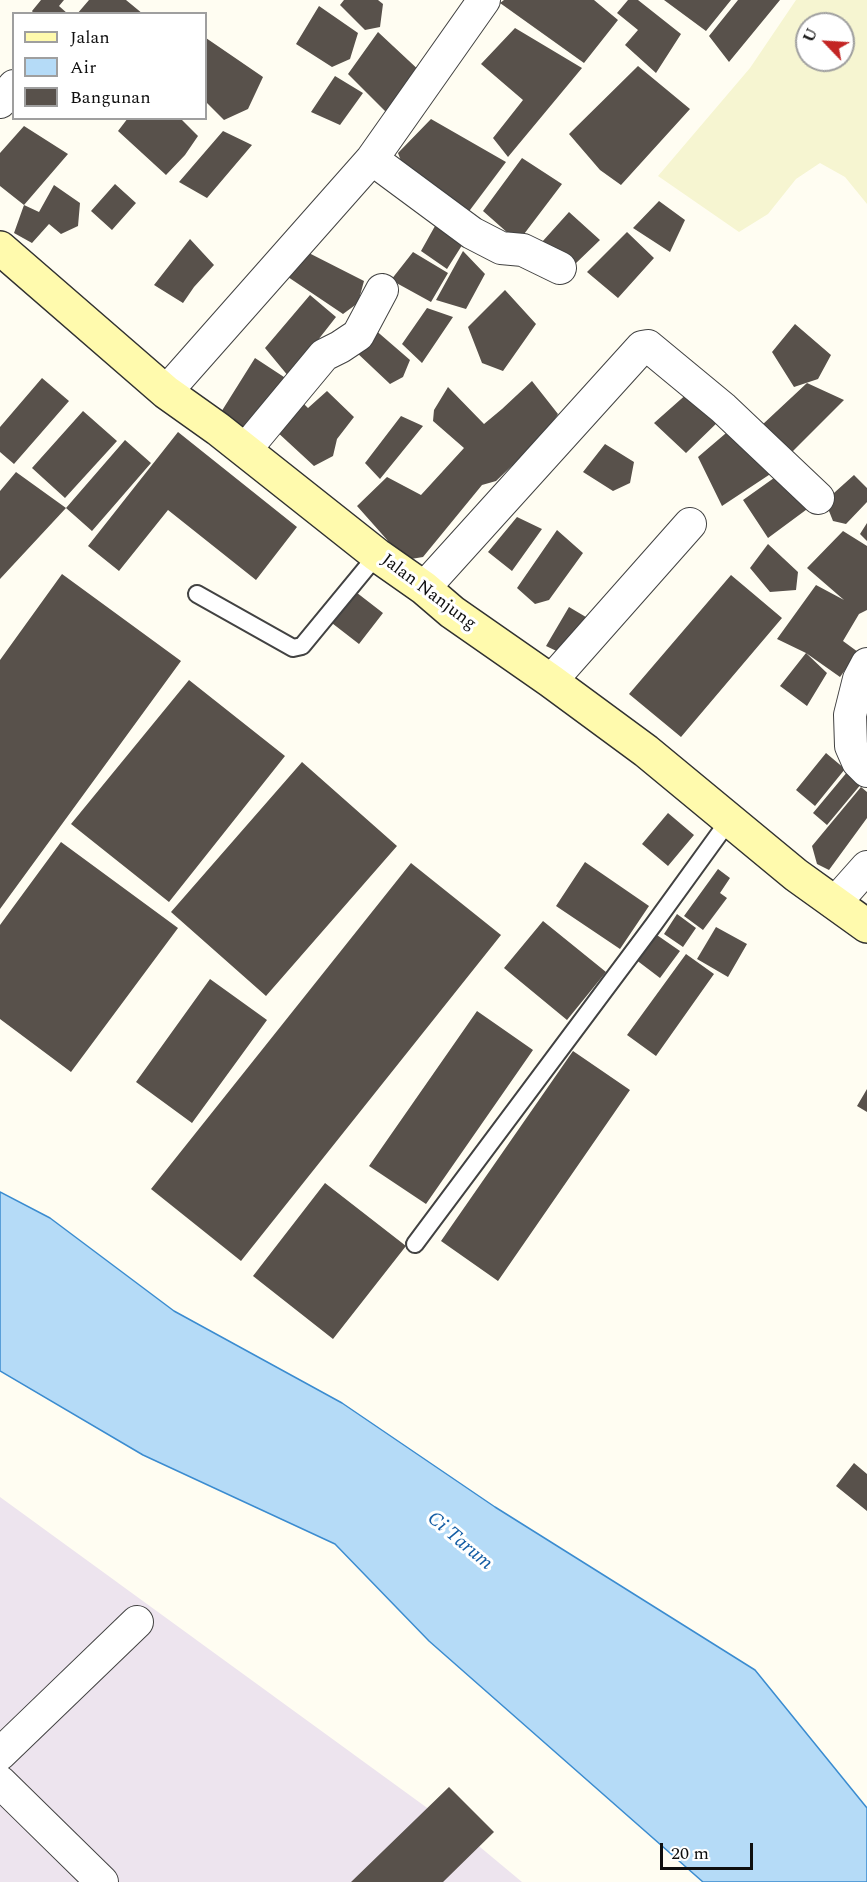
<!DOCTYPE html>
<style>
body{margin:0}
#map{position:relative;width:867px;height:1882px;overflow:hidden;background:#fffdf2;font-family:Spectral,serif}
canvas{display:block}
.legend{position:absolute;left:12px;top:12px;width:195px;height:108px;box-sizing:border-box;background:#fff;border:2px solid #9f9f9f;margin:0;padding:8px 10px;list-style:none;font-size:18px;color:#0f0f0f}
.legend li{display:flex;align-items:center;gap:12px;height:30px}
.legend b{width:30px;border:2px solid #9f9f9f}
.north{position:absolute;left:795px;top:12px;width:60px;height:60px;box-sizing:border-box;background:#fff;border:2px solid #9f9f9f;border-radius:50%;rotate:295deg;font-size:16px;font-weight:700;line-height:24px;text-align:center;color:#0f0f0f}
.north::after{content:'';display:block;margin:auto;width:21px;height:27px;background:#c32524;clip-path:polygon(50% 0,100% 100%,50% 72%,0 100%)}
.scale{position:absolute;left:660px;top:1843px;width:93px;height:27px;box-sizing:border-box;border:3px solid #0f0f0f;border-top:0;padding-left:8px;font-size:18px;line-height:21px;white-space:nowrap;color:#0f0f0f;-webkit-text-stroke:4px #fff;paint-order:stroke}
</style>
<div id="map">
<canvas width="867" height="1882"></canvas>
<ul class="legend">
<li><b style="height:8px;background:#fffaad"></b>Jalan</li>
<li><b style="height:16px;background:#b5dbf7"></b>Air</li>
<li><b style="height:16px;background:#58514b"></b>Bangunan</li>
</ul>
<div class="north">U</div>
<div class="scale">20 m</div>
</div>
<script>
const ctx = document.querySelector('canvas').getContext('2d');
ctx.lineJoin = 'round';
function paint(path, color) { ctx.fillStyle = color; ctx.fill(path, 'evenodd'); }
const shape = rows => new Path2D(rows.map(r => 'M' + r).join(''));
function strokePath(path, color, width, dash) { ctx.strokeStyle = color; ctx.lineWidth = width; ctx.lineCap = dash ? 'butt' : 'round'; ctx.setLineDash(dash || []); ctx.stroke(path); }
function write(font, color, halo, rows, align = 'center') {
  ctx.font = font + ' Spectral,serif'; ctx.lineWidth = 6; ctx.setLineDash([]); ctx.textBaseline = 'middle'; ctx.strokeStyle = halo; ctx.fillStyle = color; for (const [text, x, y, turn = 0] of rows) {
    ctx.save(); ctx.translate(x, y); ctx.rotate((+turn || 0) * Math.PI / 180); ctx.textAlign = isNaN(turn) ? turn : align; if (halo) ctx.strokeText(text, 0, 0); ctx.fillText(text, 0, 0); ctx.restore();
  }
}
const industrial = shape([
 [0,1497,474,1842,522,1882,0,1882]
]);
const farmland = shape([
 [796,0,867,0,867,204,845,177,820,163,796,179,768,214,739,232,658,176,750,68],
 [807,24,843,24,843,60,807,60]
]);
const water = shape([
 [0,1192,50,1218,174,1311,342,1403,495,1507,755,1670,867,1808,867,1882,703,1882,429,1641,335,1544,143,1455,0,1371,0,1192]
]);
const building = shape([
 [41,0,64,0,59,6,68,14,34,14,32,11],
 [89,0,126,0,143,14,77,14],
 [344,0,378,0,383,4,380,27,365,30,340,5],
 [504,0,594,0,618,20,584,63,500,3],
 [628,0,638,0,681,34,656,73,625,45,638,30,617,13],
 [664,0,731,0,706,31],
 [738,0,780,0,729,62,709,36],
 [319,6,358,33,350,59,332,67,296,44],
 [515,28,582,68,508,157,493,138,523,100,481,64],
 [378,32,423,74,391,117,348,74],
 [206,38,263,77,248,109,224,120,206,102],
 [638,66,690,109,621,185,600,170,569,134],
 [335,76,363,93,340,125,311,112],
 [128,118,180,118,198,136,185,155,166,175,118,131],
 [431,119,506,162,467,214,407,177,398,153],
 [24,126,68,154,24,205,0,186,0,153],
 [223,131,252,145,207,198,179,182],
 [522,158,562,184,518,242,483,211],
 [115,184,136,203,112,230,91,211],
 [54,185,80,203,78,226,61,234,49,224,32,243,14,233,24,205,39,212],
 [659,201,685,220,670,252,633,228],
 [569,212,600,240,574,265,542,242],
 [435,226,466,239,447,269,421,251],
 [627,232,654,258,618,298,587,272],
 [190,239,214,265,194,287,183,303,154,285],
 [301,249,364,281,358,303,343,314,288,277],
 [463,251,485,274,466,309,436,300],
 [413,252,448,273,431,302,391,280],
 [505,290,536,324,503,371,482,363,468,327],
 [310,295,336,317,289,377,265,348],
 [427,308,453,317,422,363,402,344],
 [795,324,831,355,818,379,794,387,772,352],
 [373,328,410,360,403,377,390,384,355,351],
 [255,358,287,379,244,434,218,417],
 [42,378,69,401,14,464,0,452,0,427],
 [532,381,558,414,544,435,496,481,482,485,423,557,405,560,357,506,387,477,421,495,464,448,433,421,434,410,448,387,484,424,502,409],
 [807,383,844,400,789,455,762,425],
 [327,391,354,417,337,439,333,456,314,466,275,430,299,399,308,408],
 [689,392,722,418,686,453,654,423],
 [83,411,117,441,65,498,32,468],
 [401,416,423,426,380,479,365,463],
 [732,428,781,467,722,506,698,457],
 [178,432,297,527,256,580,168,510,119,571,88,546],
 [125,440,151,463,92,531,66,508],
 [605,444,634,462,630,483,613,491,583,472],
 [16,472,66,508,0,579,0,491],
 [781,473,814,504,768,538,743,500],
 [854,475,867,488,867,502,846,524,833,521,825,501],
 [517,517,542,529,512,571,488,552],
 [867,523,867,541,860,534],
 [557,530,583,553,549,600,535,604,517,588],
 [843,531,867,546,867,610,859,614,843,641,858,652,840,677,806,653,827,673,807,706,780,686,806,653,777,639,816,585,844,600,807,568],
 [768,544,798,572,796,590,770,592,750,568],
 [62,574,181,661,0,909,0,660],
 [731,575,782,618,681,737,629,694],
 [352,589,383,613,359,644,328,620],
 [569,607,596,623,567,656,546,646],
 [189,680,285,756,169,902,71,824],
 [826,753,845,769,815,806,796,790],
 [302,762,397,846,266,996,171,912],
 [848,771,862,783,827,825,813,813],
 [861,787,867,792,867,818,829,870,817,864,812,846],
 [668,813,694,835,668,866,642,844],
 [61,842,178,928,71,1072,0,1019,0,925],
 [585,862,649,906,620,949,556,906],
 [411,863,501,935,241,1261,151,1189],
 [718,869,730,878,720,893,727,898,703,930,684,916],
 [677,914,696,928,683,947,664,934],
 [543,921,606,972,567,1020,504,968],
 [716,927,747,944,728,977,697,959],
 [654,933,680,951,660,978,635,959],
 [686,954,714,974,656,1056,627,1035],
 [210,979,267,1020,192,1123,136,1082],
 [477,1011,533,1050,426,1204,369,1166],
 [573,1051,630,1090,498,1281,441,1241],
 [867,1089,867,1112,857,1106],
 [325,1183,406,1246,333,1339,253,1276],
 [854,1463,867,1474,867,1511,836,1486],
 [449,1787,494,1832,443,1882,351,1882]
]);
const service = shape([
 [197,594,293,648,302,646,377,555],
 [415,1244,654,924,730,819]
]);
const minor = shape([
 [0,102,14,86],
 [372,159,472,233,501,248,523,250,560,268],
 [166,392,372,159,484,0],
 [245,450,324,355,340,347,358,335,382,290],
 [424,588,642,347,648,346,723,408,818,498],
 [867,664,859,679,850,715,851,746,858,762,867,771],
 [551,681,690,524],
 [835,903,867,867],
 [0,1754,137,1622],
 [0,1782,102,1882]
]);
const secondary = shape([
 [0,248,166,392,218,429,377,555,424,588,452,612,551,681,646,751,796,875,867,926]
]);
const streetNames = [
 ["Jalan Nanjung",428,593,37]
];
const waterNames = [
 ["Ci Tarum",459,1542,40]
];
paint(industrial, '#ede4ee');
paint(farmland, '#f6f5d1');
paint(water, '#b5dbf7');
strokePath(water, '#3b8cd0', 1.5);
paint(building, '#58514b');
strokePath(service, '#424242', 20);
strokePath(minor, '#424242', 34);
strokePath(secondary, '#313131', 36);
strokePath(service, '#fff', 16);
strokePath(minor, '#fff', 32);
strokePath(secondary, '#fffaad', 33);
write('18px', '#0f0f0f', '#fff', streetNames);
write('italic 20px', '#155ea5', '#fff', waterNames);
</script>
